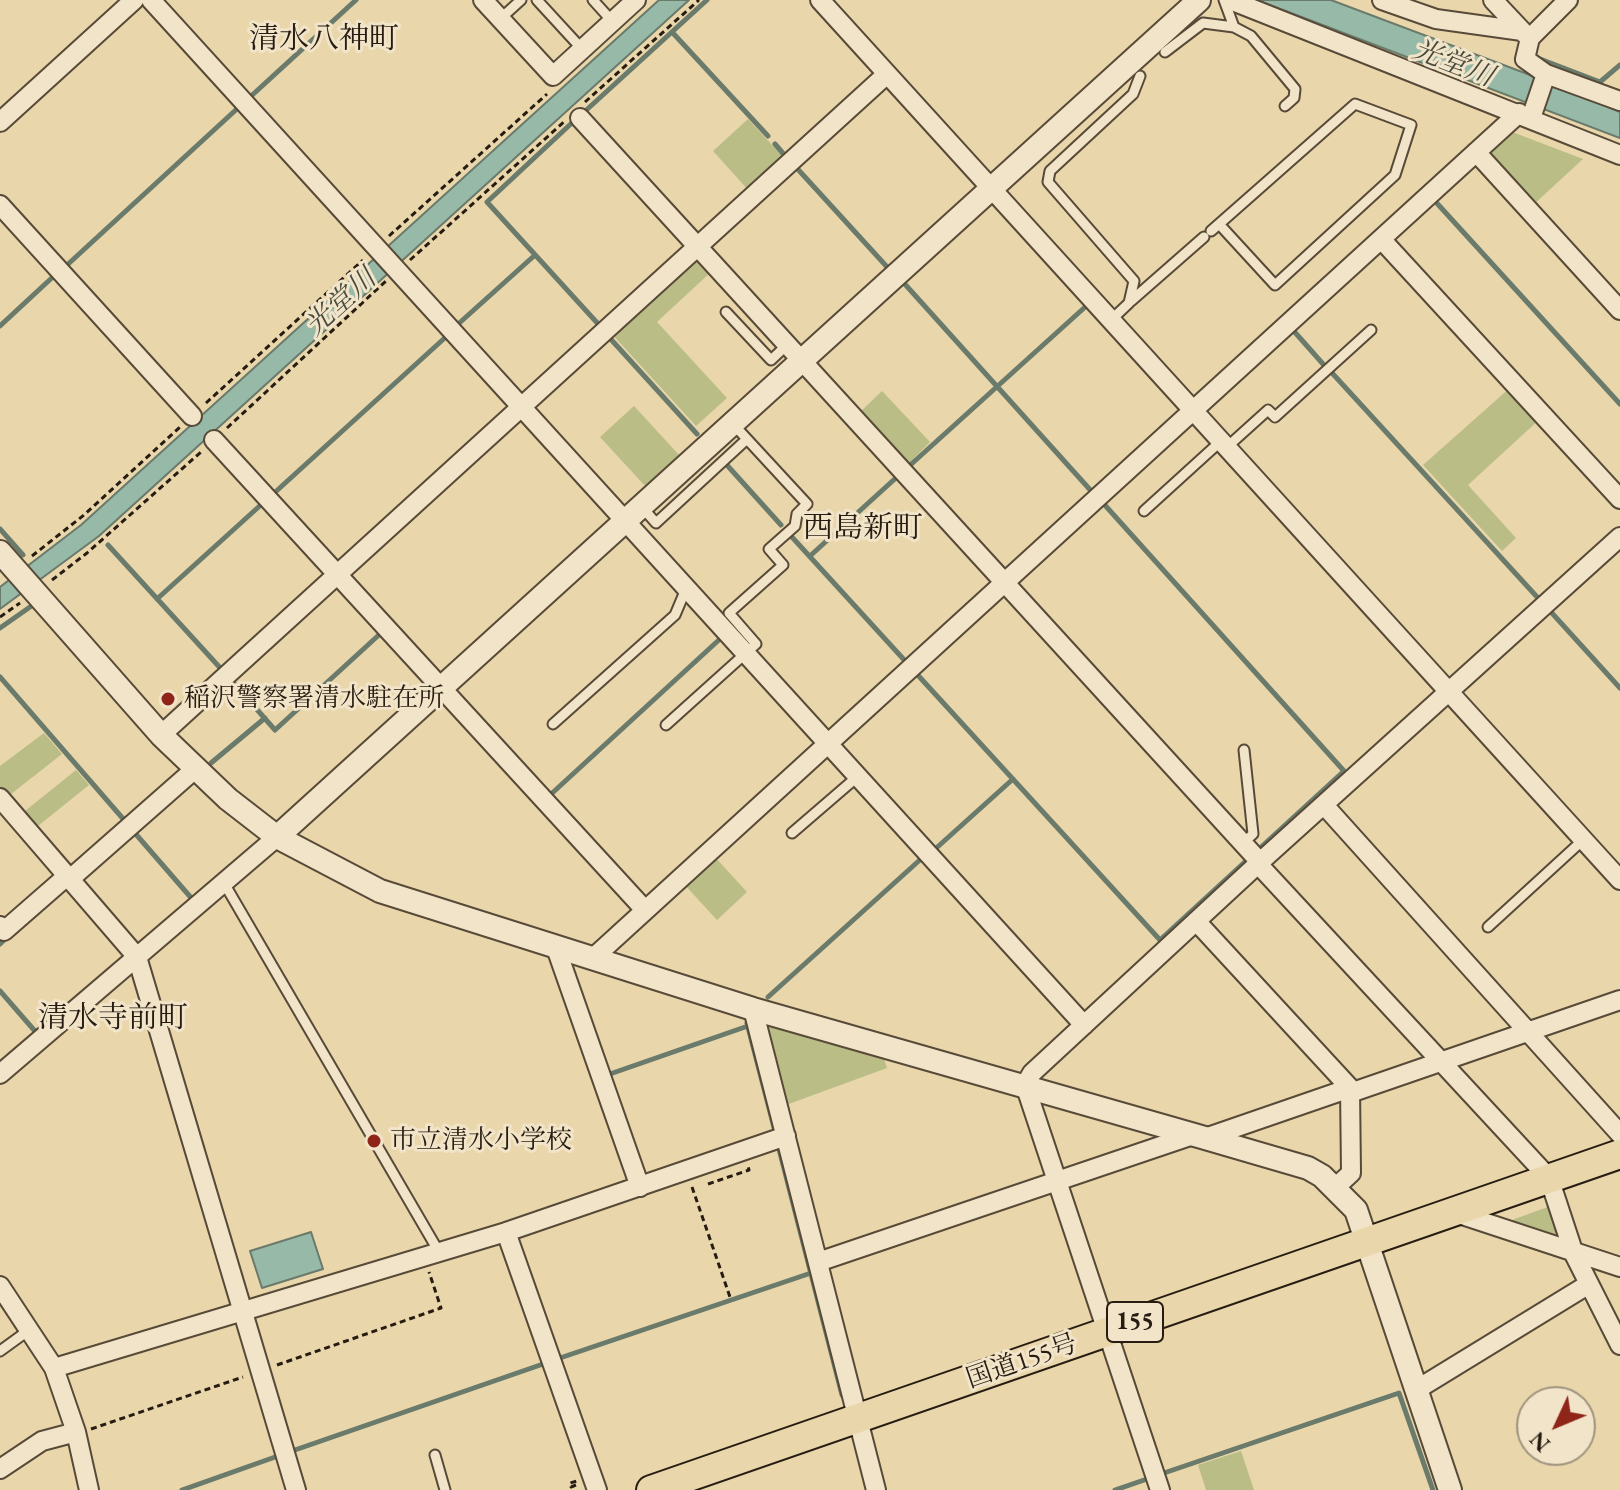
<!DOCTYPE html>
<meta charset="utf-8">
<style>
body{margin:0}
#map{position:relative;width:1620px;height:1490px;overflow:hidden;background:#e9d6ab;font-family:"EB Garamond",serif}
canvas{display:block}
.north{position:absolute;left:1516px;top:1386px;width:80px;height:80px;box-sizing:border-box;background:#f1e4c8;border:2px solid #a0947f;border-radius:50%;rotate:226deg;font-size:22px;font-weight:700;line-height:32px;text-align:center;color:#271c11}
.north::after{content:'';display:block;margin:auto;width:28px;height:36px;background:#8f2418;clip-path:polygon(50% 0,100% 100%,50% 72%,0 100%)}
</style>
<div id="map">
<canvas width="1620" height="1490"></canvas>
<div class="north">N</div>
</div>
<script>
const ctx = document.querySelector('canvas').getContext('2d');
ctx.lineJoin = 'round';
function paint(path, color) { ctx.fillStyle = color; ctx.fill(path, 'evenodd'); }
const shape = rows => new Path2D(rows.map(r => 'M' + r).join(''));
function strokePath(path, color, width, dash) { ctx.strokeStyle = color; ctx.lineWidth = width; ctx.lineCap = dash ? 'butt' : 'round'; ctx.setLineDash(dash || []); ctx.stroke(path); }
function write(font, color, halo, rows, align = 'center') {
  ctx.font = font + ' "EB Garamond","Noto Serif JP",serif'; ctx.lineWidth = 6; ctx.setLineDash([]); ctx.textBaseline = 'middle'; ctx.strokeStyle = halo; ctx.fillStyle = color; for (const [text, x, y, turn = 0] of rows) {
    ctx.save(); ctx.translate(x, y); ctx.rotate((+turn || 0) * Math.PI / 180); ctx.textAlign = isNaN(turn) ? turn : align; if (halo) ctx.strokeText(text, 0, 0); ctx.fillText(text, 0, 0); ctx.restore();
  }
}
const green = shape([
 [748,119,786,160,750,192,713,151],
 [1507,130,1583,159,1532,206,1486,156,1487,149],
 [698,255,712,271,657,322,727,398,696,426,610,332],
 [1512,386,1541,418,1468,485,1516,538,1502,551,1423,465],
 [882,391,930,442,906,466,857,415],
 [634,406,680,456,646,487,600,437],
 [44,733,62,754,6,798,0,791,0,766],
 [76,770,89,785,33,830,20,815],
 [713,855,747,892,717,920,683,883],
 [771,1023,883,1056,887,1068,786,1105,766,1028],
 [1553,1205,1564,1240,1501,1224],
 [1241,1451,1254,1490,1206,1490,1198,1465]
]);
const water = shape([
 [659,0,689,0,99,536,0,609,0,587,81,525,659,0],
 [1257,0,1331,0,1570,90,1620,112,1620,138,1257,0],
 [311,1232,323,1269,262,1288,250,1251,311,1232]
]);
const stream = shape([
 [672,32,768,136],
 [1540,59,1600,82,1620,65],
 [249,98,356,0],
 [582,114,707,0],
 [575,120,487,202,600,326],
 [775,144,787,158],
 [794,165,888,268],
 [1434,200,1620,404],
 [66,266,239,107],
 [903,282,1093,493],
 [0,326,56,274],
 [456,326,535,255],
 [1292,329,1323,364],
 [607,335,697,434],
 [1333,374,1538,598],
 [726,464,781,525],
 [907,468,1084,308],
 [272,495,448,335],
 [1103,503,1344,771,1259,849],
 [0,529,23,555],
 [791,536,907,663],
 [108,545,223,671],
 [810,556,898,476],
 [157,599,264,502],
 [1551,612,1620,688],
 [0,628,30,607],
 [915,672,1160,940,1247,860],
 [0,677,125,821],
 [231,680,275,730,381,633,383,636],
 [211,763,265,718],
 [549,796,721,638],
 [134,832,193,900],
 [933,851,1013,779],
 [0,944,4,940],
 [0,991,34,1030],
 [768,997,922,858],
 [747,1023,775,1131],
 [607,1075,748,1026],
 [779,1149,842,1395],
 [557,1359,811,1273],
 [292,1451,546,1363],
 [1164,1473,1399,1393,1433,1490],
 [182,1490,278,1456],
 [1115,1490,1147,1479]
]);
const path = shape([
 [585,102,699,0],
 [389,236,547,94],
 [410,260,565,121],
 [206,403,363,260],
 [227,428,386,281],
 [32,556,84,515,180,427],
 [52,580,87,553,201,452],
 [0,617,20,603],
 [708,1184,749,1170,748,1166],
 [692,1187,730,1297],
 [277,1365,441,1308,429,1272],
 [91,1429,243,1377],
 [576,1485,571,1487,570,1483,577,1481]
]);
const service = shape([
 [537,0,582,49],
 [593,0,612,21],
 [1224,0,1234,27],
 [500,19,521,0],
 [1165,52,1203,23,1234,27,1251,36,1295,89,1294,98,1285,106],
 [1211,231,1219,224,1355,104,1411,125,1395,175,1275,285,1219,224],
 [1131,301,1204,237],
 [726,312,771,360,787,345],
 [1111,320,1129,303,1134,281,1048,182,1050,171,1133,94,1140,76],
 [1227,447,1268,410,1275,417,1371,330],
 [642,507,656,523,747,439],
 [1144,511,1221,441],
 [553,724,675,615,686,589],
 [666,725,756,644,729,613,783,565,769,549,795,526,797,514,807,504,734,425],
 [792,833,857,777],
 [1243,843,1253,834,1244,750],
 [224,883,439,1252],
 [1488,927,1583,840],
 [0,1351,29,1330],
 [435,1455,445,1490]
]);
const minor = shape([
 [151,0,1084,1025],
 [483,0,553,76,636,0],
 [820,0,1620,880],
 [1230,0,1620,155],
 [1382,0,1436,19,1522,31],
 [1493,0,1525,34],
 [1568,0,1530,38,1525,59,1546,74,1620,101],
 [580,118,1260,862],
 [1531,118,1546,74],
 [0,122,134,0],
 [1476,152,1620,310],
 [0,205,192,416],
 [1381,239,1620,499],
 [214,440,645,910],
 [161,735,887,74],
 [0,798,137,957,296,1490],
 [1324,805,1620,1134],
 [1258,864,1549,1178,1574,1254,1620,1345],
 [70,879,195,769],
 [1196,921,1350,1088,1351,1173,1336,1187],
 [0,926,4,931,67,876],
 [556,948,640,1187],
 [592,959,1519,113],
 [753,1009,876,1490],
 [0,1074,277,837],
 [1350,1093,1620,1000],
 [1205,1138,1350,1088],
 [1453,1212,1620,1267],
 [506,1232,597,1490],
 [818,1262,1193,1135],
 [0,1286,54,1368,76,1432,89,1490],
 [54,1368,506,1232,786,1136],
 [1416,1390,1589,1284],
 [0,1469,42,1441,76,1432],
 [1160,1490,1025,1085,1032,1073,1260,862,1620,537]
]);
const tertiary = shape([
 [0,552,161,735,228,799,277,837,380,891,753,1009,1205,1138,1308,1168,1322,1176,1356,1210,1450,1490],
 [277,837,1199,0]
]);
const trunk = shape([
 [651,1490,1620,1154]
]);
const markers = [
 [168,699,8,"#8f2418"],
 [374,1141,8,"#8f2418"]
];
const shields = [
 [1135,1322,56]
];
const shieldNames = [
 ["155",1135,1322]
];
const poiNames = [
 ["稲沢警察署清水駐在所",184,699],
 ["市立清水小学校",390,1141]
];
const streetNames = [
 ["国道155号",1022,1362,-19]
];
const waterNames = [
 ["光堂川",1453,64,21],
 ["光堂川",341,303,-42]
];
const quarterNames = [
 ["清水八神町",324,40],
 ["西島新町",863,529],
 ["清水寺前町",113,1019]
];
paint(green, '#babd86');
paint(water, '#97b9a7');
strokePath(water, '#6a7a6b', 2);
strokePath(stream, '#6a7a6b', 5);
strokePath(service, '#584a38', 13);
strokePath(minor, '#584a38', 22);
strokePath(tertiary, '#584a38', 26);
strokePath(trunk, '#271c11', 32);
strokePath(path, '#271c11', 3, [6, 4]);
strokePath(service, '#f1e4c8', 9);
strokePath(minor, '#f1e4c8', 18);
strokePath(tertiary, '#f1e4c8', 22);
strokePath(trunk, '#e9d6ab', 28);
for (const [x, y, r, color] of markers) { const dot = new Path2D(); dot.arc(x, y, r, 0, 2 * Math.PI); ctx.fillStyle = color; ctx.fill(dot); strokePath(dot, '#f1e4c8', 3); }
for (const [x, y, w] of shields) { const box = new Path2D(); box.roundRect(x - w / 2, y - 20, w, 40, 6); ctx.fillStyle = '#f1e4c8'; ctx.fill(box); strokePath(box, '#271c11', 2); }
write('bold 24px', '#271c11', null, shieldNames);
write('26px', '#271c11', '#f1e4c8', poiNames, 'left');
write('26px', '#271c11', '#f1e4c8', streetNames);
write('italic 28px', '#494b3e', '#f1e4c8', waterNames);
write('30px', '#271c11', '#f1e4c8', quarterNames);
</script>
